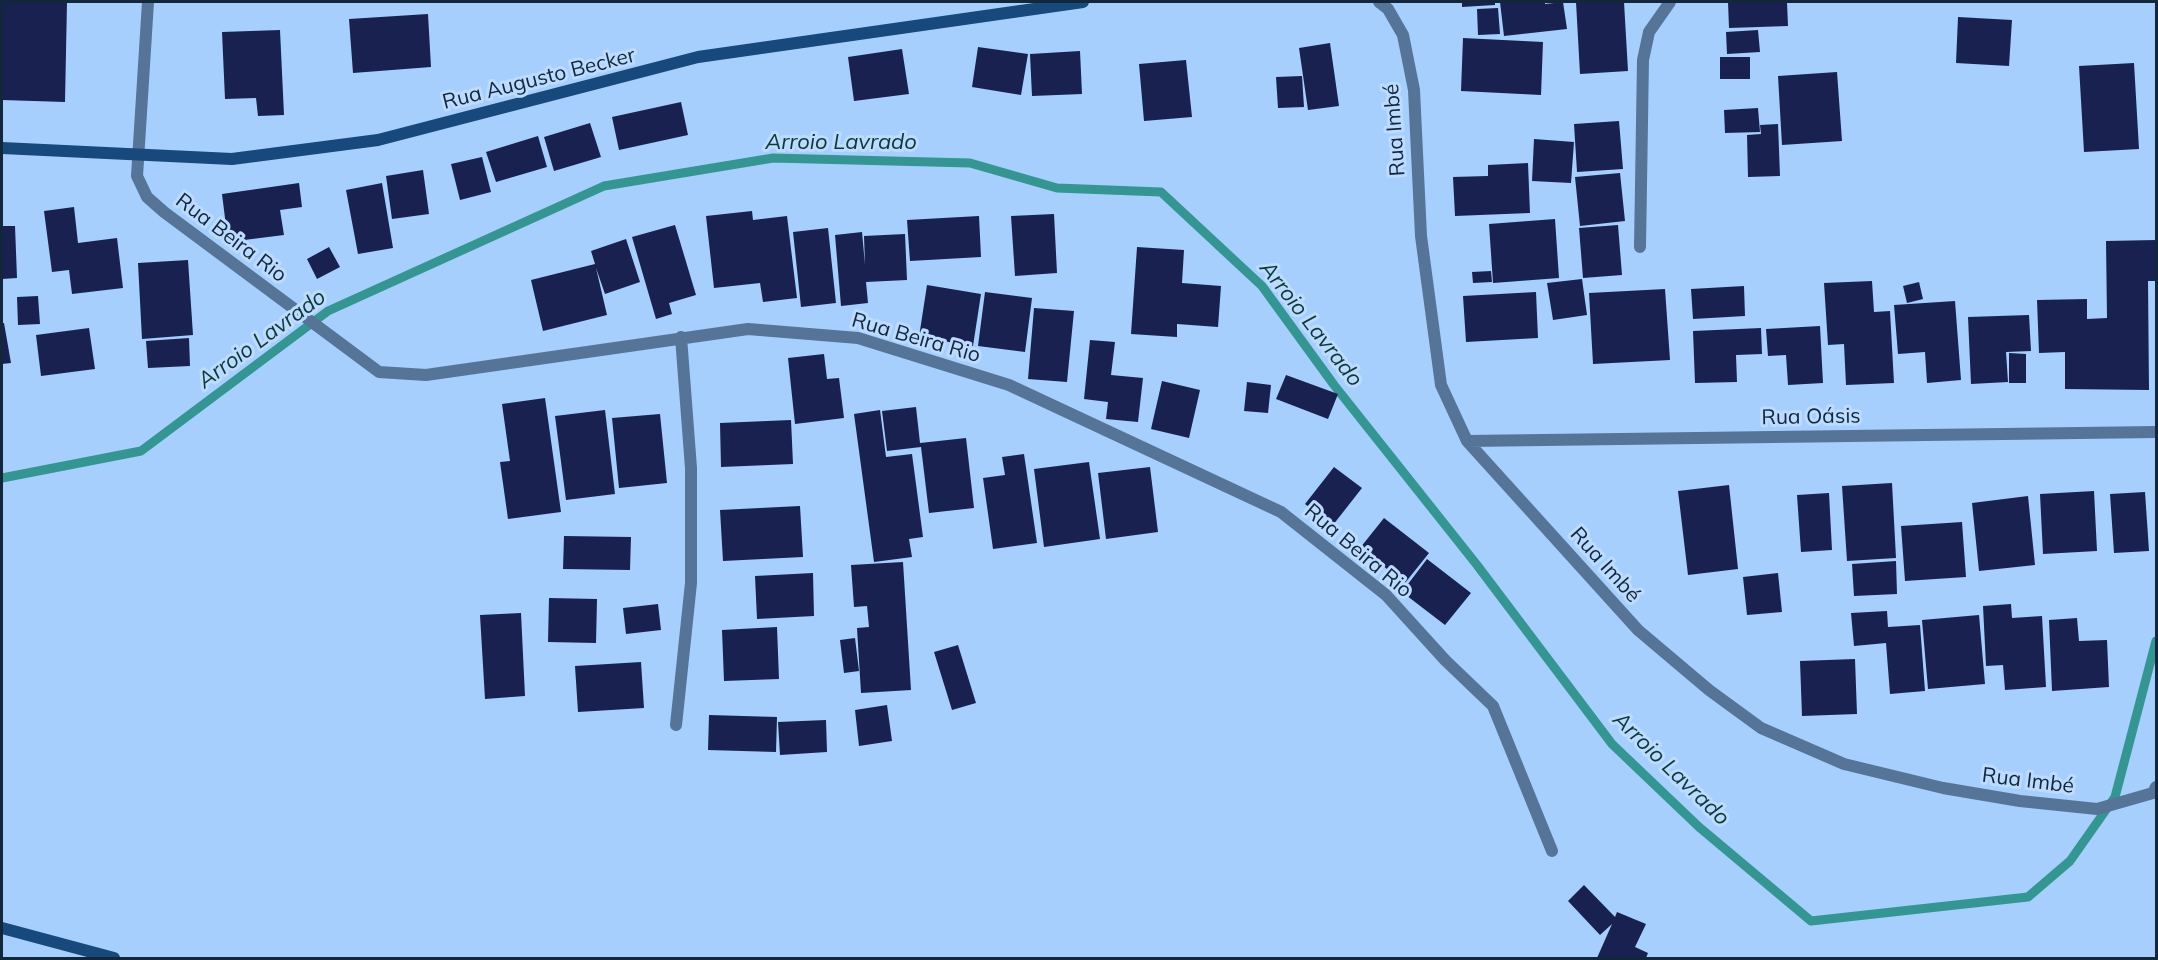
<!DOCTYPE html>
<meta charset="utf-8">
<style>
body{margin:0}
#map{position:relative;width:2158px;height:960px;overflow:hidden;background:#a6cffd;font-family:Mulish,sans-serif}
canvas{display:block}
.frame{position:absolute;inset:0;border:3px solid #12263c;pointer-events:none}
</style>
<div id="map">
<canvas width="2158" height="960"></canvas>
<div class="frame"></div>
</div>
<script>
const ctx = document.querySelector('canvas').getContext('2d');
ctx.lineJoin = 'round';
const shape = rows => new Path2D(rows.map(r => 'M' + r).join(''));
function strokePath(path, color, width, dash) { ctx.strokeStyle = color; ctx.lineWidth = width; ctx.lineCap = dash ? 'butt' : 'round'; ctx.setLineDash(dash || []); ctx.stroke(path); }
function paint(path, color) { ctx.fillStyle = color; ctx.fill(path, 'evenodd'); }
function write(font, color, halo, rows, align = 'center') {
  ctx.font = font + ' Mulish,sans-serif'; ctx.lineWidth = 6; ctx.setLineDash([]); ctx.textBaseline = 'middle'; ctx.strokeStyle = halo; ctx.fillStyle = color; for (const [text, x, y, turn = 0] of rows) {
    ctx.save(); ctx.translate(x, y); ctx.rotate((+turn || 0) * Math.PI / 180); ctx.textAlign = isNaN(turn) ? turn : align; if (halo) ctx.strokeText(text, 0, 0); ctx.fillText(text, 0, 0); ctx.restore();
  }
}
const stream = shape([
 [2,478,141,451,328,311,604,186,773,158,970,163,1057,188,1161,192,1262,286,1334,385,1477,565,1612,744,1699,827,1811,921,2028,897,2070,861,2115,797,2156,641]
]);
const building = shape([
 [2,2,67,2,65,102,2,100],
 [1462,2,1495,2,1495,5,1462,7],
 [1500,2,1545,2,1545,4,1563,2,1567,29,1504,36],
 [1576,2,1624,2,1628,71,1580,74],
 [1728,2,1787,2,1788,26,1729,28],
 [1498,8,1500,34,1478,35,1477,9],
 [428,14,431,67,353,73,349,19],
 [1958,17,2012,20,2009,66,1956,63],
 [280,30,284,115,258,116,256,98,225,99,222,32],
 [1758,30,1760,52,1727,54,1726,32],
 [1463,38,1543,42,1541,95,1461,91],
 [1330,43,1339,106,1308,110,1299,48],
 [978,47,1028,54,1021,95,972,87],
 [902,49,909,94,854,101,848,57],
 [1080,51,1082,94,1032,96,1030,54],
 [1720,57,1750,57,1750,79,1720,79],
 [1186,60,1192,117,1144,121,1139,64],
 [2134,63,2139,149,2084,152,2079,66],
 [1837,72,1842,141,1782,145,1778,76],
 [1302,76,1304,107,1278,108,1276,77],
 [681,102,688,135,619,150,612,117],
 [1758,108,1760,132,1725,133,1724,110],
 [1619,121,1623,169,1577,172,1574,124],
 [590,123,601,157,554,171,544,137],
 [1778,124,1780,176,1748,177,1747,135,1761,134,1760,125],
 [538,136,547,167,496,182,486,152],
 [1534,139,1574,142,1571,183,1532,181],
 [482,157,491,192,460,200,451,164],
 [1528,163,1530,213,1455,216,1453,177,1488,176,1488,165],
 [423,170,429,214,392,219,386,176],
 [1620,173,1625,221,1580,226,1575,177],
 [299,183,302,207,280,210,284,235,228,242,222,194],
 [382,183,393,248,358,254,346,190],
 [74,207,78,243,117,238,123,288,72,294,69,270,52,272,44,211],
 [752,211,753,220,787,216,797,298,763,302,760,283,714,288,706,216],
 [1054,214,1057,273,1015,276,1011,216],
 [979,216,981,257,910,261,907,220],
 [1555,219,1559,278,1493,283,1489,224],
 [675,225,696,295,669,303,672,314,656,319,632,237],
 [1618,225,1622,275,1583,278,1579,228],
 [2,226,15,226,17,278,2,279],
 [828,228,836,303,801,307,793,232],
 [862,232,865,265,864,236,905,234,907,280,866,282,868,303,841,306,835,235],
 [626,239,640,282,605,294,596,268,607,315,543,331,531,280,595,264,591,251],
 [2156,240,2156,281,2148,281,2149,390,2065,389,2065,352,2039,353,2037,300,2087,299,2087,319,2107,318,2106,241],
 [329,247,340,267,317,279,307,259],
 [1137,247,1184,250,1182,283,1221,286,1218,327,1177,324,1177,337,1131,334],
 [188,260,193,335,142,339,138,263],
 [1491,271,1492,282,1473,283,1472,272],
 [1582,279,1587,315,1553,320,1547,283],
 [1872,281,1874,312,1890,311,1894,383,1846,385,1844,344,1828,345,1824,283],
 [1919,282,1923,299,1907,303,1903,286],
 [927,285,981,294,973,346,919,337],
 [1744,286,1745,316,1693,319,1691,289],
 [1665,289,1670,360,1593,364,1589,293],
 [985,292,1032,298,1025,352,978,346],
 [1536,292,1538,338,1466,342,1463,296],
 [38,296,40,324,18,325,17,297],
 [1955,301,1961,380,1927,383,1925,352,1898,354,1894,305],
 [1034,308,1074,311,1067,382,1028,379],
 [2029,315,2031,351,2006,352,2008,382,1971,384,1968,317],
 [2,323,4,323,11,363,2,364],
 [1820,326,1823,383,1788,385,1786,355,1768,356,1766,329],
 [89,328,95,369,41,376,36,335],
 [1761,328,1762,354,1736,355,1737,382,1695,383,1693,331],
 [189,338,190,366,148,368,146,341],
 [1090,340,1115,342,1111,375,1143,378,1138,422,1106,419,1108,402,1084,399],
 [2009,353,2026,354,2026,383,2009,383],
 [824,354,827,379,839,378,844,418,795,424,788,358],
 [1286,375,1338,394,1328,419,1276,399],
 [1162,381,1200,390,1189,438,1151,429],
 [1247,382,1271,385,1268,413,1244,411],
 [545,398,561,512,508,519,500,462,510,461,502,404],
 [916,407,920,443,966,438,974,508,929,513,921,447,887,451,882,411],
 [605,410,615,494,566,500,555,416],
 [880,410,886,457,912,454,923,537,909,539,912,557,874,562,854,414],
 [660,414,667,483,619,488,612,418],
 [791,420,793,464,721,467,720,423],
 [1024,454,1037,543,993,549,983,478,1005,475,1002,457],
 [1089,462,1100,539,1044,547,1034,469],
 [1150,467,1158,532,1106,539,1098,473],
 [1334,467,1362,488,1333,525,1305,504],
 [1892,483,1896,558,1847,561,1842,486],
 [1729,485,1738,569,1688,575,1678,491],
 [2094,491,2097,551,2043,554,2040,494],
 [2145,492,2149,551,2114,553,2110,494],
 [1829,493,1832,550,1801,552,1797,495],
 [2028,496,2035,565,1979,571,1972,503],
 [800,506,803,557,723,561,720,510],
 [1384,518,1429,553,1405,583,1360,548],
 [1962,522,1966,577,1905,581,1901,526],
 [564,536,631,537,630,570,563,569],
 [1427,559,1471,593,1445,625,1402,592],
 [1896,561,1897,594,1854,596,1852,564],
 [903,562,911,690,861,693,857,628,869,627,867,606,854,607,851,565],
 [813,573,814,616,757,619,755,576],
 [1778,573,1782,612,1747,615,1743,577],
 [549,598,597,599,596,643,548,642],
 [658,604,661,630,626,634,623,608],
 [2011,604,2012,618,2042,616,2046,687,2005,690,2003,665,1986,666,1983,606],
 [1887,611,1888,627,1920,625,1925,691,1890,694,1886,643,1854,646,1851,613],
 [521,613,525,696,485,699,480,615],
 [1979,615,1985,684,1928,689,1922,620],
 [2077,618,2079,641,2107,640,2109,687,2052,691,2049,620],
 [777,627,779,679,724,681,722,630],
 [855,638,859,671,844,673,840,640],
 [958,645,976,703,952,710,934,652],
 [1855,659,1857,714,1802,716,1800,661],
 [641,662,644,708,578,712,575,666],
 [887,705,892,741,859,746,855,710],
 [709,715,777,717,776,752,708,750],
 [826,720,827,752,780,755,778,722],
 [1584,885,1615,917,1617,912,1646,924,1635,947,1648,953,1646,958,1597,958,1612,924,1600,935,1568,901]
]);
const street = shape([
 [148,2,137,176,147,197,164,212,379,372,426,375,748,329,858,338,1009,385,1281,512,1386,595,1445,660,1493,706,1552,851],
 [1379,2,1388,9,1403,35,1414,90,1421,236,1441,385,1467,441,1638,630,1709,690,1761,728,1844,764,1943,788,2020,801,2097,809,2153,793,2156,787],
 [1640,247,1643,60,1649,32,1670,2],
 [1467,441,2156,432],
 [676,725,691,583,691,468,681,337]
]);
const secondary = shape([
 [2,148,232,159,378,140,698,57,1083,2],
 [2,928,114,958]
]);
const streetNames = [
 ["Rua Augusto Becker",539,79,-14],
 ["Rua Imbé",1395,130,-94],
 ["Rua Beira Rio",231,238,37],
 ["Rua Beira Rio",916,338,16],
 ["Rua Oásis",1811,417,-1],
 ["Rua Beira Rio",1358,551,40],
 ["Rua Imbé",1605,565,48],
 ["Rua Imbé",2028,781,7]
];
const waterNames = [
 ["Arroio Lavrado",841,142],
 ["Arroio Lavrado",1311,324,52],
 ["Arroio Lavrado",262,339,-36],
 ["Arroio Lavrado",1671,769,44]
];
strokePath(stream, '#349592', 9);
paint(building, '#192151');
strokePath(street, '#557498', 12);
strokePath(secondary, '#17497c', 12);
write('21px', '#12263c', '#bcdbfe', streetNames);
write('italic 22px', '#0d3a38', '#bcdbfe', waterNames);
</script>
